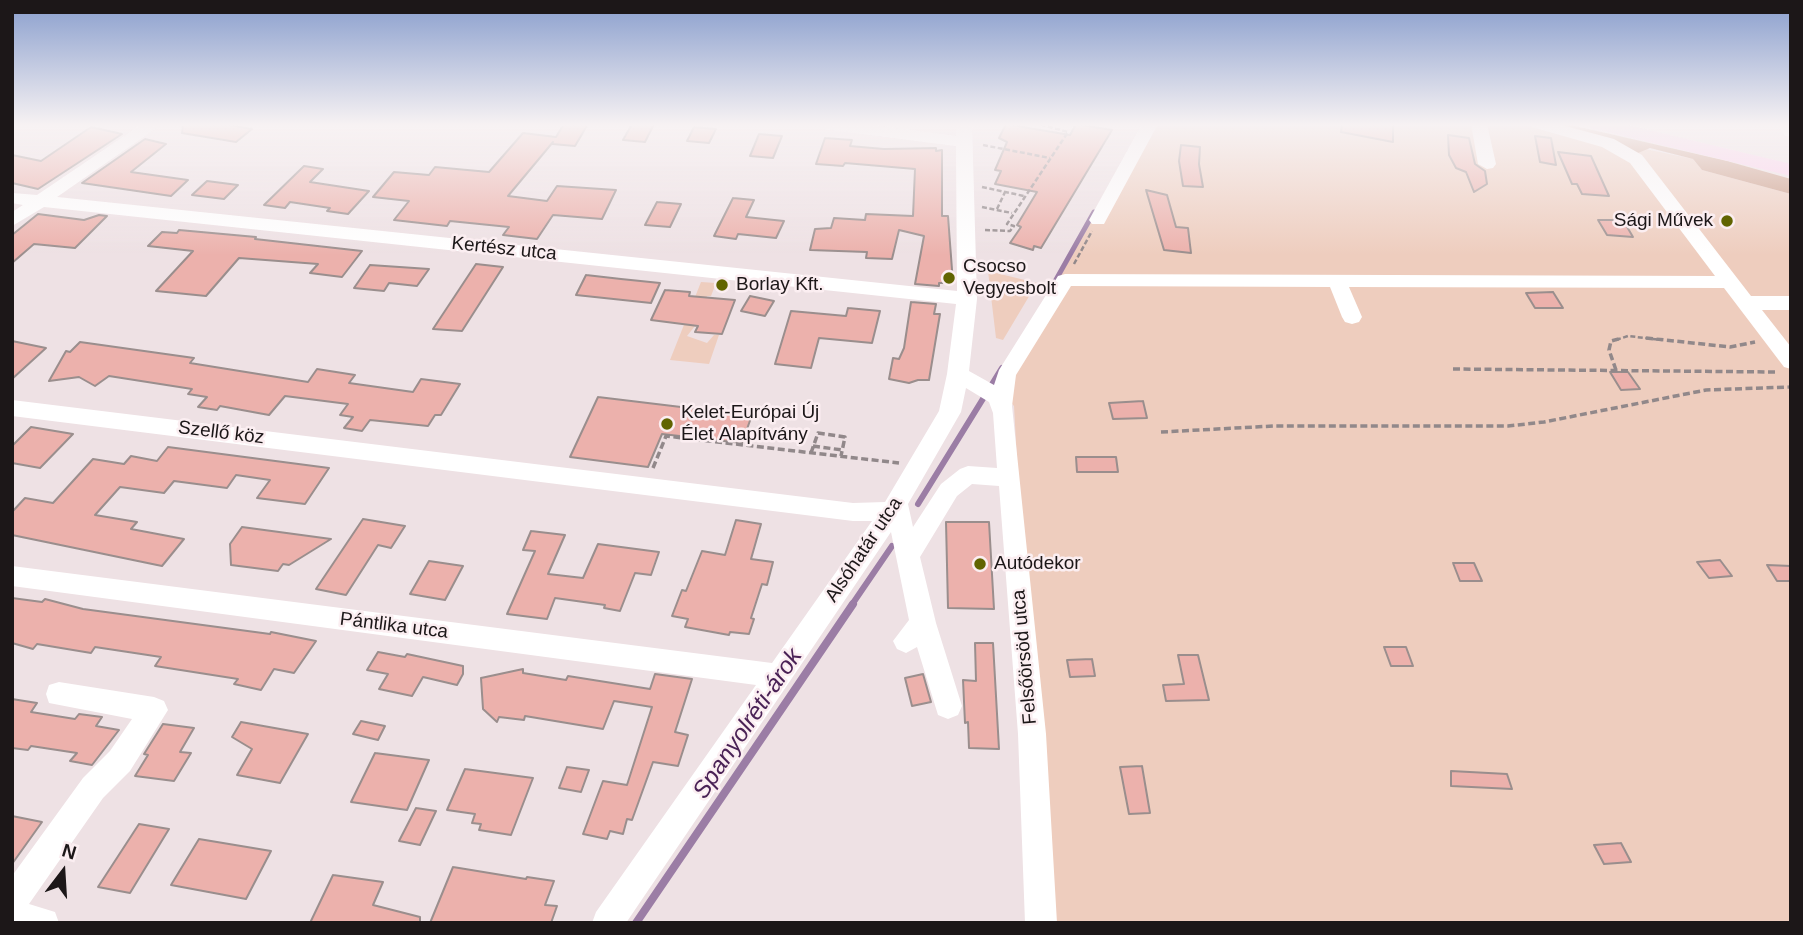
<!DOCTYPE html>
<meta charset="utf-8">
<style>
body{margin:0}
#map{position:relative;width:1803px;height:935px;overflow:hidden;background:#eee1e4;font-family:Helvetica,sans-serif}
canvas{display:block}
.frame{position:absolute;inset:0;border:14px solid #1c1718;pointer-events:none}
.north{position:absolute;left:28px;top:837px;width:70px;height:70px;-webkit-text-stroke:5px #fbeef1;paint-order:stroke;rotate:17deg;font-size:19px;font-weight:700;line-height:28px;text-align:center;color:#1c1718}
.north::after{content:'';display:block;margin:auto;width:24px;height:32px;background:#1c1718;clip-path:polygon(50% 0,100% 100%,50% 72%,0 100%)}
</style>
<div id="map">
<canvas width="1803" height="935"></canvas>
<div class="frame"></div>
<div class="north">N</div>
</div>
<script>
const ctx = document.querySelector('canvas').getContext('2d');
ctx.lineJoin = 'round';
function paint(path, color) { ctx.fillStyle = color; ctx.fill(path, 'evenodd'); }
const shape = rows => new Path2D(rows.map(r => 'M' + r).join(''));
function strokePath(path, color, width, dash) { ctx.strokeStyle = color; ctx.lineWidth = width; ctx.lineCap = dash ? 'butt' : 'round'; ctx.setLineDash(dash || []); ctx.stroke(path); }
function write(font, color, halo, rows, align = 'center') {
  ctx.font = font + ' Helvetica,sans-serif'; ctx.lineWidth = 5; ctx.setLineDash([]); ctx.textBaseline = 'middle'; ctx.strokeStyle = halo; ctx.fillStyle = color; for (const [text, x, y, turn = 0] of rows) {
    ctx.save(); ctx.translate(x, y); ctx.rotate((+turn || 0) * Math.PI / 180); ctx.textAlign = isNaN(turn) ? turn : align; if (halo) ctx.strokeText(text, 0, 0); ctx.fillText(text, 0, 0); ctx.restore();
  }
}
const green = shape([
 [1147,124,1527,124,1693,159,1702,170,1791,194,1791,923,1051,923,1024,588,1014,406,997,387],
 [988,271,1037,283,1003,340,996,338],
 [701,282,716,283,711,296,707,296,695,326,687,336,707,343,714,335,719,335,709,364,670,360]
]);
const forest = shape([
 [1549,124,1567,124,1727,161,1791,179,1791,194,1702,170,1693,159,1650,148,1638,153]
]);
const streamFar2 = shape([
 [1053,285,1094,212]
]);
const streamFar1 = shape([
 [918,504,1002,368],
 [851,606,892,546]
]);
const stream = shape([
 [636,923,853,604]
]);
const building = shape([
 [183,124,225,124,252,129,236,142,182,133,183,124],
 [564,124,588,124,575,146,552,144,553,142,508,196,547,201,557,186,616,190,602,219,553,215,537,239,503,235,509,227,450,221,447,226,394,220,409,201,373,197,394,172,429,175,435,167,489,172,523,133,556,137,564,124],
 [632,124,654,124,645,142,623,140,632,124],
 [1006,124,1070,135,1076,124,1112,130,1041,248,1034,246,1033,250,1010,243,1021,227,1017,225,1037,192,995,184,1001,171,995,170,1007,142,999,138,1006,124],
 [1342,124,1393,124,1393,142,1341,132,1342,124],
 [91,127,122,134,38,189,12,183,12,155,41,161,91,127],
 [694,127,716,129,709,143,687,141,694,127],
 [759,134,782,136,773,158,750,156,759,134],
 [1448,135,1469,138,1475,164,1485,171,1487,184,1474,192,1466,172,1456,168,1449,155,1448,135],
 [1535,136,1551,138,1556,165,1540,162,1535,136],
 [825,138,852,140,850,146,884,149,936,148,936,151,942,150,942,216,948,216,953,283,939,283,939,286,915,284,924,236,899,230,892,259,866,258,867,252,810,250,815,229,831,228,834,218,865,220,866,214,913,216,915,169,845,163,843,166,816,164,825,138],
 [145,139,166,144,131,172,188,180,171,196,82,183,145,139],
 [1181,145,1200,147,1199,164,1203,187,1183,186,1179,161,1181,145],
 [1558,152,1591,156,1609,196,1582,194,1577,184,1572,184,1558,152],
 [304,166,323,169,310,182,369,191,348,214,327,211,330,208,290,202,285,208,264,205,304,166],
 [207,181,238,185,224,199,192,195,207,181],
 [1146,190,1167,195,1176,227,1188,228,1191,253,1164,250,1146,190],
 [733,198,754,200,746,217,784,221,776,238,738,234,736,239,714,236,733,198],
 [657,202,681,204,670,227,645,225,657,202],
 [38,214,84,220,99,215,107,216,75,248,34,244,12,263,12,235,38,214],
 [1598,220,1623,220,1633,237,1607,235,1598,220],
 [179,230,256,237,255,239,362,251,342,277,310,273,318,264,239,258,206,296,156,291,193,251,148,246,162,232,177,233,179,230],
 [476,264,503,267,462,331,433,329,476,264],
 [370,265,429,269,417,286,389,283,384,291,354,288,370,265],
 [586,275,621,279,660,283,651,303,576,295,586,275],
 [665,290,690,292,689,296,735,300,722,334,695,332,698,326,651,320,665,290],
 [1553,292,1563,308,1535,308,1526,293,1553,292],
 [750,296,774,301,765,316,741,311,750,296],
 [911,302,936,304,934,314,940,314,929,380,918,380,909,383,889,379,893,358,899,359,904,348,911,302],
 [848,308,880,311,872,343,819,338,811,368,775,364,791,311,846,316,848,308],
 [12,341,46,348,12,379,12,341],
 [80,342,194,358,190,363,308,382,317,369,355,375,349,383,413,392,421,379,460,384,441,415,435,415,428,426,370,420,362,431,344,428,353,417,340,415,348,404,285,396,269,415,220,406,217,410,198,407,207,397,188,394,192,389,109,376,95,386,79,377,49,381,66,351,70,352,80,342],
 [1610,372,1628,372,1640,389,1621,390,1610,372],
 [598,397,739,414,752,415,742,443,662,434,648,467,570,457,598,397],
 [1143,401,1147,418,1113,419,1109,403,1143,401],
 [31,427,73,434,40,468,12,463,12,446,31,427],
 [168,447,329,468,305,504,257,498,270,480,236,475,227,488,174,481,164,493,120,487,95,515,137,522,131,529,184,539,162,566,12,535,12,512,25,498,53,503,93,459,124,464,131,456,157,461,168,447],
 [1076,457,1116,457,1118,472,1077,472,1076,457],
 [363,519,405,526,391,548,378,545,346,595,316,589,363,519],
 [736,520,761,524,751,559,773,562,767,585,762,584,751,618,754,619,749,634,730,632,729,635,685,627,688,619,672,616,682,590,686,591,702,551,725,555,736,520],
 [946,522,989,522,994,609,948,608,946,522],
 [242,527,331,539,289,565,283,564,278,571,231,565,230,544,242,527],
 [531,531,565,535,548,574,583,578,598,544,659,552,651,575,635,573,620,611,604,608,605,605,555,598,547,619,507,614,535,551,523,550,531,531],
 [1720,560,1732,576,1709,578,1697,562,1720,560],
 [429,561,463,566,445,600,410,594,429,561],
 [1453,563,1474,563,1482,581,1460,581,1453,563],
 [1767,565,1791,566,1791,581,1777,581,1767,565],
 [12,598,42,602,45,599,83,609,270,634,271,632,316,641,294,673,274,669,261,690,234,684,238,679,155,666,161,657,95,647,91,653,37,644,33,649,12,643,12,598],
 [975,643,993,643,999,749,969,748,968,722,965,723,963,680,976,681,975,643],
 [1384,647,1406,647,1413,666,1391,666,1384,647],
 [378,652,405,657,407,654,463,666,463,674,457,685,423,677,412,696,379,689,388,674,367,670,378,652],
 [1178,655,1198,655,1209,700,1166,701,1163,685,1184,684,1178,655],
 [1092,659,1095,676,1070,677,1067,660,1092,659],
 [523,669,523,673,566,680,568,676,650,689,655,674,692,679,675,732,688,735,678,766,653,762,632,820,627,819,623,834,610,831,607,839,583,834,603,781,627,785,652,707,614,701,603,729,525,716,524,720,499,717,497,722,483,709,481,678,523,669],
 [923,674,931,702,912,706,905,678,923,674],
 [12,699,37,703,31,712,75,719,79,714,102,717,96,726,119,730,92,765,70,761,77,753,31,746,28,750,12,748,12,699],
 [361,721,385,726,378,740,353,734,361,721],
 [241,722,308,734,280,783,237,775,252,749,232,737,241,722],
 [163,724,194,728,180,752,191,753,174,781,135,776,148,755,144,754,163,724],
 [375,753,429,760,407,810,351,802,375,753],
 [1142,766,1150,813,1129,814,1120,767,1142,766],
 [567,767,589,770,581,792,559,788,567,767],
 [465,769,533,778,511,835,479,830,481,824,472,823,475,814,447,810,465,769],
 [1451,771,1507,774,1512,789,1451,786,1451,771],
 [416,808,436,811,420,845,399,841,416,808],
 [12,816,42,822,12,864,12,816],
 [139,824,169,829,130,893,98,887,139,824],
 [199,839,271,851,246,899,171,885,199,839],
 [1621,843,1631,862,1604,864,1594,845,1621,843],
 [453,867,526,879,527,877,554,881,545,905,557,906,551,923,430,923,453,867],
 [333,875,383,882,373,905,420,917,420,923,310,923,333,875]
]);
const pathFar1 = shape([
 [983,145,1050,158],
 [982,187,1024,196],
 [982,207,1012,213],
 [997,209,1005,192],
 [985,230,1010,231,1014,226,1007,224,1068,132,1039,124],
 [1074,264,1092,231],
 [1616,340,1628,336,1662,340]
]);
const path = shape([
 [1646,338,1730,347,1755,342],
 [1453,369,1775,372],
 [1616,370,1609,350,1611,341,1622,338],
 [1161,432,1274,426,1508,426,1544,422,1706,390,1791,387],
 [813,446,842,450],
 [811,453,818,433,845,437,841,456],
 [653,468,666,436,899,463]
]);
const minor = shape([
 [142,124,162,124,57,197,957,291,956,146,824,129,816,124,866,124,956,136,956,124,972,124,977,299,969,371,994,385,999,370,1058,276,1065,274,1715,276,1630,163,1602,147,1532,127,1530,124,1558,124,1614,139,1642,155,1751,296,1791,296,1791,310,1762,310,1791,347,1791,369,1784,367,1724,288,1349,287,1362,317,1359,322,1352,324,1345,322,1342,317,1330,287,1071,286,1016,375,1012,406,1046,734,1057,923,1025,923,1018,734,999,486,972,484,957,496,920,557,936,623,962,706,958,715,948,719,938,715,917,647,906,653,897,649,893,641,909,620,891,532,626,923,592,923,596,912,756,685,12,586,12,566,772,663,872,521,853,521,12,416,12,400,853,503,885,502,939,411,947,374,956,304,44,207,12,226,12,212,23,205,12,203,12,193,37,195,142,124],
 [966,388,989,402,993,413,997,468,968,466,960,469,941,484,913,527,908,504,961,412,966,388],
 [1142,124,1158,124,1104,224,1092,224,1089,220,1142,124],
 [1471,124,1487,124,1496,164,1493,168,1487,169,1478,164,1471,124],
 [1779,124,1791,124,1791,137,1785,136,1779,124],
 [59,682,154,697,164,701,168,710,130,771,103,798,29,904,55,912,59,923,12,923,12,876,83,778,110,751,132,719,49,703,46,694,49,685,59,682]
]);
const major = shape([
 [1587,124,1624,124,1791,164,1791,176,1590,128,1587,124]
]);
const markers = [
 [1727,221,7,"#616400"],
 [949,278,7,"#616400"],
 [722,285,7,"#616400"],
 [667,424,7,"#616400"],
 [980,564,7,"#616400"]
];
const poiNames = [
 ["Sági Művek",1713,221,"right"],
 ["Csocso",963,267],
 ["Vegyesbolt",963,289],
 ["Borlay Kft.",736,285],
 ["Kelet-Európai Új",681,413],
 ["Élet Alapítvány",681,435],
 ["Autódekor",994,564]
];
const streetNames = [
 ["Kertész utca",504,249,6],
 ["Szellő köz",221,433,7],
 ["Alsóhatár utca",864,550,-56],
 ["Pántlika utca",394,626,7],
 ["Felsőörsöd utca",1025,657,-95]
];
const nearWaternames = [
 ["Spanyolréti-árok",748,724,-56]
];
paint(green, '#eecdbe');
paint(forest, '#c8967f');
strokePath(streamFar2, '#9b7da5', 5);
strokePath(streamFar1, '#9b7da5', 6);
strokePath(stream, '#9b7da5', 8);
paint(building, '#ecb1ac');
strokePath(building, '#9a8e8d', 2);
strokePath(pathFar1, '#91888a', 2.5, [5, 2.5]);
strokePath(path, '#91888a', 3.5, [7, 3.5]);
paint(minor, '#fff');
paint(major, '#feceee');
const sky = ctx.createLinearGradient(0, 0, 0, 255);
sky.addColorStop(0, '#899ecd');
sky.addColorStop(0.49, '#f7f2f3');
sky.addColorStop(1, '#f7f2f300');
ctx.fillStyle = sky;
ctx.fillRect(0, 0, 1803, 255);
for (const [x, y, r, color] of markers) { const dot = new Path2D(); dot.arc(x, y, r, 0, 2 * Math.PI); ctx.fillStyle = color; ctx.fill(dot); strokePath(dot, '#fbeef1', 2.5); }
write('19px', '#1c1718', '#fbeef1', poiNames, 'left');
write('19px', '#1c1718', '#fbeef1', streetNames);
write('italic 24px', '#4a2256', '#fbeef1', nearWaternames);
</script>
